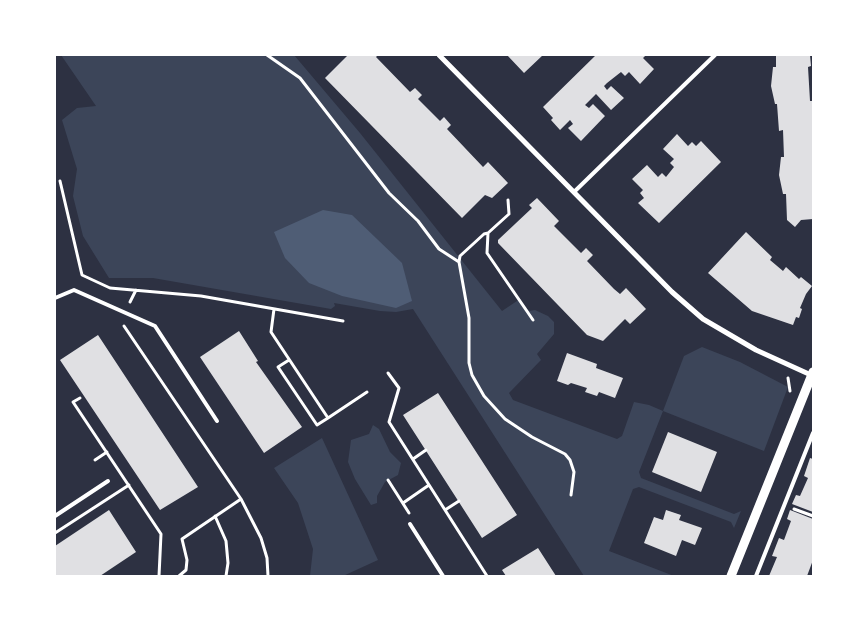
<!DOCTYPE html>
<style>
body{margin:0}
#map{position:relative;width:868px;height:631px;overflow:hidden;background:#2d3142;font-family:"Space Grotesk",sans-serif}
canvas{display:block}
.frame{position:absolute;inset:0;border:56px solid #fff;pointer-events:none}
</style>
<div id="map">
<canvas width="868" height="631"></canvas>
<div class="frame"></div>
</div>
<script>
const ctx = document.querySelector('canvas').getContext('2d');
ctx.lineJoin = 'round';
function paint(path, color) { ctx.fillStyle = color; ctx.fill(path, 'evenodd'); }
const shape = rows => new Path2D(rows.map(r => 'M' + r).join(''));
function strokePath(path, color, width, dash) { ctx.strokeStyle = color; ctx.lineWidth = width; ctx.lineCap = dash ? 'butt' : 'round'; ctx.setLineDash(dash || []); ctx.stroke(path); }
const green = shape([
 [61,55,294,55,360,133,502,311,520,299,529,311,535,310,548,316,554,322,554,334,537,354,541,360,509,393,513,400,617,439,622,436,634,402,649,405,663,411,684,356,702,347,740,362,788,387,764,451,663,411,639,472,641,478,734,514,741,511,734,528,731,522,639,487,633,489,609,551,674,576,584,576,413,309,396,312,380,311,334,303,335,306,331,309,153,278,109,278,83,236,73,196,77,169,62,120,77,108,96,106],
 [373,425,379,429,390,452,401,463,398,475,385,482,377,496,377,503,371,505,355,479,348,462,351,440,369,434],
 [322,438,378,560,343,576,310,576,313,549,298,503,274,468]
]);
const water = shape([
 [323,210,352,215,402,263,412,301,396,308,342,296,309,283,285,258,274,232]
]);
const building = shape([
 [348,55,378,55,376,57,410,92,415,88,422,95,418,99,440,121,444,117,451,125,447,129,483,167,488,162,508,183,492,198,485,195,462,218,325,78],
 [507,55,543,55,524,73],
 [596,55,646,55,643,58,654,69,640,84,629,72,625,76,621,72,607,83,604,86,607,90,611,86,624,98,611,110,596,94,585,105,589,108,593,104,605,116,581,141,568,128,573,124,570,120,560,130,551,120,553,118,543,107],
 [776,55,810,55,811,66,808,67,810,101,813,101,813,219,801,220,795,227,787,220,786,194,783,194,779,175,781,157,784,157,783,130,779,131,777,104,775,104,771,86,773,67,776,67],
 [677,134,688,146,692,142,696,146,701,141,721,162,659,223,638,203,644,198,640,193,643,190,632,179,647,165,658,177,662,173,666,177,674,167,670,163,674,159,663,149],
 [537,198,559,221,554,226,581,253,586,248,593,255,587,261,614,289,620,294,626,288,646,309,630,324,625,319,603,341,587,335,498,243,498,240,532,208,529,205],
 [746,232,772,257,770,260,783,271,786,267,799,279,801,277,812,286,806,294,800,308,802,309,799,318,796,317,793,325,752,311,708,273],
 [239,331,258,361,256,362,302,427,264,453,200,357],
 [98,335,198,487,160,510,60,360],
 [567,353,597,364,596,368,623,378,615,398,599,392,597,396,585,392,587,388,571,383,568,385,557,381],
 [438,393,517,515,482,538,403,415],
 [668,432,717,452,701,492,652,472],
 [810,458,813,459,813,512,792,504,796,495,800,496,808,478,804,476],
 [109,510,136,552,100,576,55,576,55,546],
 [666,510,681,515,679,520,702,528,695,545,682,540,676,556,644,543,654,517,663,520],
 [790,510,813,519,813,560,807,576,769,576,777,557,772,556,779,538,784,540,791,521,787,519],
 [538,548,556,576,506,576,502,570]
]);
const path = shape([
 [267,55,300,78,389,193,418,221,439,249,459,262],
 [60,181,82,275,110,288,201,296,343,321],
 [508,200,509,214,488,233,487,253,533,320],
 [488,233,484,234,460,256,459,262,469,318,469,363,472,375,484,396,505,419,532,437,565,454,570,460,574,472,571,495],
 [130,302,136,290],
 [274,309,271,332,328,418,367,392],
 [124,326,241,499,261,538,267,558,268,576],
 [289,360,278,367,317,425,328,418],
 [388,373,399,388,389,422,487,576],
 [788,378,790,391],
 [80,398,73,402,161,534,159,576],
 [413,459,426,450],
 [95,460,107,452],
 [388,480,409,513],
 [403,503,429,485],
 [794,509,813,516],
 [445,510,459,501],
 [215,516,226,541,228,563,226,576],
 [55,533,129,485],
 [179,576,186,570,187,560,182,539,241,499]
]);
const service = shape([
 [574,192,715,55],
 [55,298,74,290,155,326,217,421],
 [55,516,108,481],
 [410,524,443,576],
 [756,576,813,433]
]);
const minor = shape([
 [439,55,672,292,703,319,756,350,811,375]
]);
const tertiary = shape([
 [731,576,813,372]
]);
paint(green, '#3c4559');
paint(water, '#4f5d75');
paint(building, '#e0e0e3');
strokePath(path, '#fff', 3);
strokePath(service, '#fff', 4);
strokePath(minor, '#fff', 5);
strokePath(tertiary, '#fff', 9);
</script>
